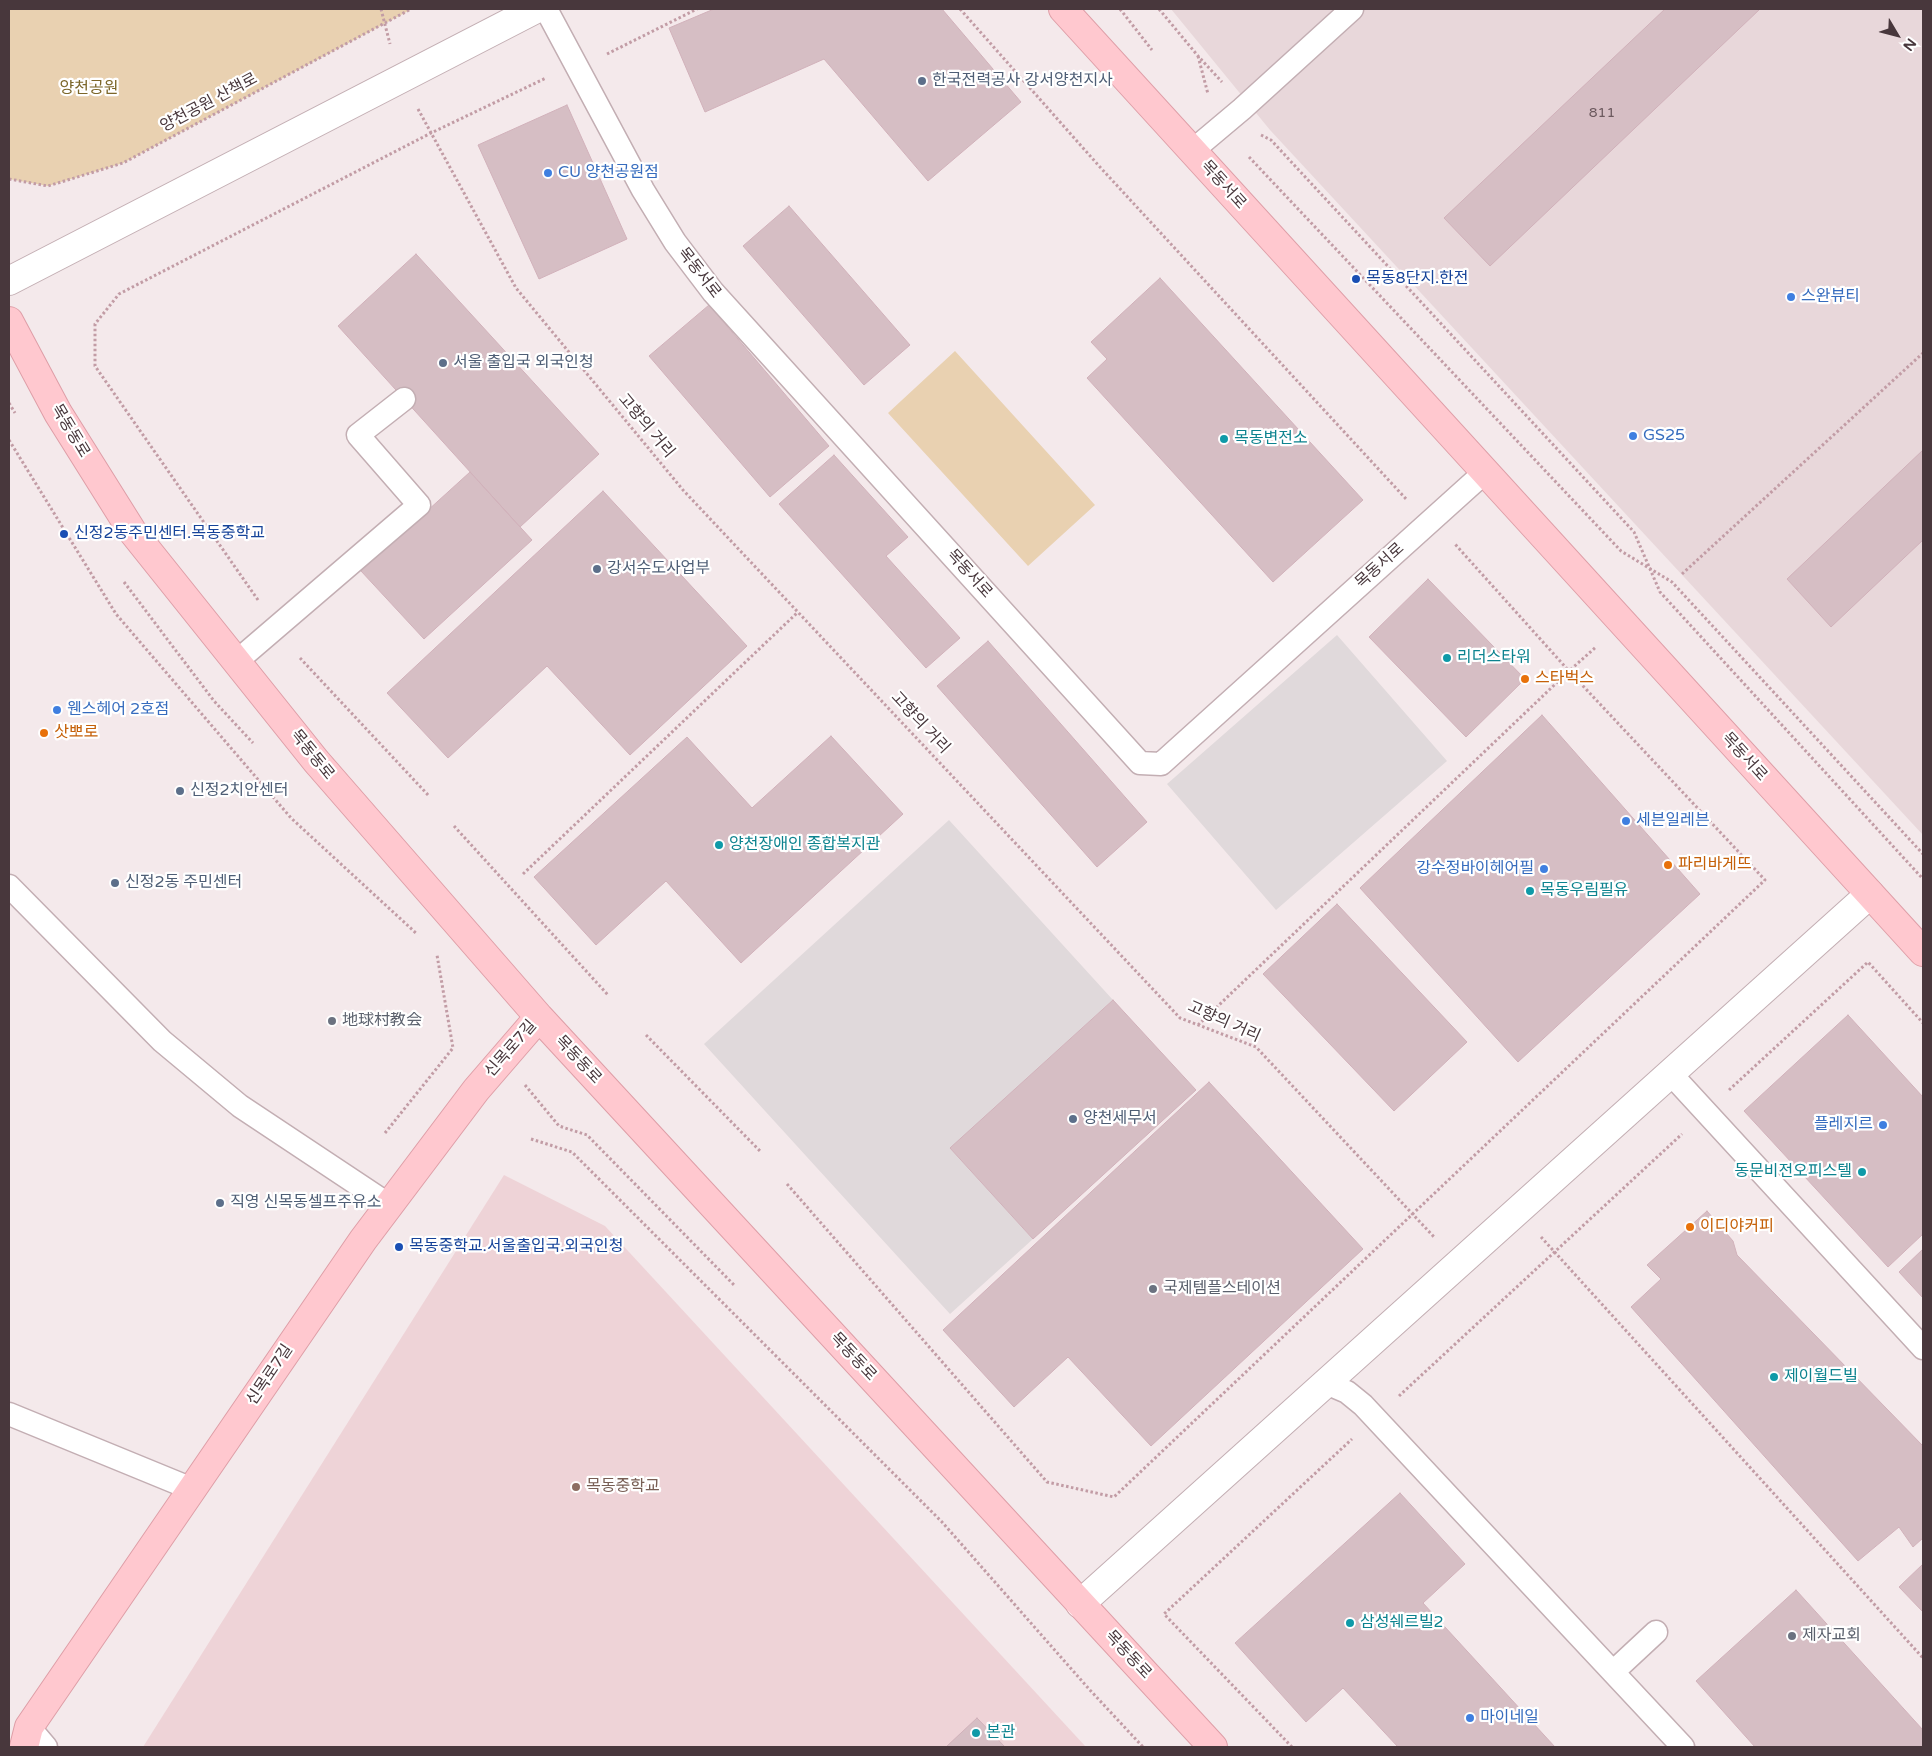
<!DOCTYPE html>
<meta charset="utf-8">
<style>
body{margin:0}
#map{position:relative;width:1932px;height:1756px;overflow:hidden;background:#f4e9eb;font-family:"Varela Round",sans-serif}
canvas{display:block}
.frame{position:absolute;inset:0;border:10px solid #48373c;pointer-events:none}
.north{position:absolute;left:1872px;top:10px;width:50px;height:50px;-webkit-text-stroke:4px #fff;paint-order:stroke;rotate:127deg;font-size:14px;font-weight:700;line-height:20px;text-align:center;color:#48373c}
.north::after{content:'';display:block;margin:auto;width:18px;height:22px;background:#48373c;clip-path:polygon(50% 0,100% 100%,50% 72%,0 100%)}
</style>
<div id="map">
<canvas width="1932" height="1756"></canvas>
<div class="frame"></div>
<div class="north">N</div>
</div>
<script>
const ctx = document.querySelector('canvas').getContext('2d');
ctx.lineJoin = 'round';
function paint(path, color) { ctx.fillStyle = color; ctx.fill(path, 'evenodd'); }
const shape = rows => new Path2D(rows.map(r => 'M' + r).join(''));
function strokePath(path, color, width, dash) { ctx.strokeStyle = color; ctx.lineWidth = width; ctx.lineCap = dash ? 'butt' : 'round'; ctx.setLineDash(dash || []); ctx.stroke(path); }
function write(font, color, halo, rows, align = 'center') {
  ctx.font = font + ' "Varela Round","Noto Sans KR",sans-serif'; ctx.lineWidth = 4.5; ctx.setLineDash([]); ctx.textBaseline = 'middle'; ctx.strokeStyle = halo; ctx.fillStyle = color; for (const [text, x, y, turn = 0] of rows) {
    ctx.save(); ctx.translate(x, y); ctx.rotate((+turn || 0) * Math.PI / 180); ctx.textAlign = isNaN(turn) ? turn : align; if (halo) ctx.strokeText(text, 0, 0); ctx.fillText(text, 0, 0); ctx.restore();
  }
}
const residential = shape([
 [1171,9,1923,9,1923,835,1270,130]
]);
const education = shape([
 [504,1175,605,1226,1086,1747,143,1747]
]);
const green = shape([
 [9,9,412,9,123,163,48,186,9,179],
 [955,351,1095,505,1028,566,888,413]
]);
const parking = shape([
 [1337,635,1447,761,1276,910,1167,784],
 [949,820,1113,1000,951,1148,1033,1239,950,1314,704,1044]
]);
const building = shape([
 [714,9,942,9,1021,102,928,181,824,59,705,112,669,28,714,9],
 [1665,9,1760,9,1490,266,1444,218,1665,9],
 [567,105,627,239,539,279,478,145,567,105],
 [789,206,910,345,864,385,743,246,789,206],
 [416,254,599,454,520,527,338,326,416,254],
 [1160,278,1363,500,1273,582,1087,378,1107,359,1091,342,1160,278],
 [709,305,829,446,770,497,649,356,709,305],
 [1923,450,1923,540,1831,627,1787,579,1923,450],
 [834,455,908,537,886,556,960,638,926,668,779,504,834,455],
 [470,472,532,540,424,639,361,571,470,472],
 [603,491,747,646,630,755,547,666,448,758,387,693,603,491],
 [1428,579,1525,679,1466,737,1369,637,1428,579],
 [988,641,1147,822,1097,867,937,686,988,641],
 [1542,715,1700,894,1518,1062,1360,888,1542,715],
 [831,736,903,814,741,963,666,881,596,945,534,877,687,737,752,808,831,736],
 [1337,904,1467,1042,1394,1111,1263,974,1337,904],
 [1113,1000,1196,1090,1033,1239,950,1148,1113,1000],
 [1848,1015,1923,1097,1923,1234,1888,1267,1744,1111,1848,1015],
 [1209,1082,1363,1249,1151,1446,1068,1357,1014,1407,943,1330,1209,1082],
 [1707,1211,1733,1241,1737,1255,1923,1446,1923,1538,1913,1547,1899,1527,1858,1561,1631,1307,1661,1279,1647,1265,1707,1211],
 [1923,1249,1923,1298,1899,1272,1923,1249],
 [1400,1493,1465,1564,1423,1603,1555,1747,1398,1747,1343,1688,1306,1722,1235,1643,1400,1493],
 [1923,1564,1923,1612,1899,1587,1923,1564],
 [1796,1590,1923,1730,1923,1747,1755,1747,1696,1681,1796,1590],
 [977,1718,1005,1747,946,1747,977,1718]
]);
const path = shape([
 [381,9,390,44],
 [960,9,1099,166,1407,500],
 [1120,9,1152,50],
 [1159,9,1198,56,1222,82],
 [607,54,697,9],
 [1198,56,1208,94],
 [418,109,516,288,683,490,1180,1018,1256,1047,1435,1238],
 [1261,135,1271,140,1634,532,1660,592,1923,879],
 [1249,157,1621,551,1672,582,1923,854],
 [9,179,48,186,123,163,411,9],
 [9,403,15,413],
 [9,440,116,614,291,818,417,934],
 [1682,574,1923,353],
 [124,582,214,701,253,743],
 [258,600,95,366,95,324,119,294,431,133,546,78],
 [300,658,429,796],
 [454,826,608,995],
 [523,874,798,612],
 [1198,1025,1569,671,1596,647],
 [646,1035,761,1152],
 [525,1085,559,1126,587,1135,735,1286],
 [1729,1090,1868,962,1923,1023],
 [385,1133,453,1048,437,955],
 [531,1139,572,1152,942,1522,1089,1689,1143,1747],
 [787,1184,1047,1482,1114,1497,1765,880,1569,671,1454,543],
 [1541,1237,1923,1658],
 [1399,1396,1682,1134],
 [1292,1747,1164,1614,1352,1439]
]);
const service = shape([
 [546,9,643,190,675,242,713,292,1140,763,1161,764,1485,472],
 [1192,151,1242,109,1352,9],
 [237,661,419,505,358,435,404,399],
 [9,886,162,1041,240,1106,389,1205],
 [1670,1073,1923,1348],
 [1326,1383,1347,1392,1363,1405,1683,1747],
 [9,1414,192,1489],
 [1613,1672,1656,1632],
 [29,1727,46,1747]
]);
const tertiary = shape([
 [9,281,536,9],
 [1080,1604,1870,894]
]);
const secondary = shape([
 [1063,9,1923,952],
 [9,321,58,413,132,531,316,761,539,1017,1213,1747],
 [24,1747,29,1727,363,1240,476,1090,539,1017]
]);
const markers = [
 [922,81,5,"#5c6f8a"],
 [548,173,5,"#3f7fe0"],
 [1356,279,5,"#1a4fb4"],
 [1791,297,5,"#3f7fe0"],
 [443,363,5,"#5c6f8a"],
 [1633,436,5,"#3f7fe0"],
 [1224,439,5,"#0f9aa8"],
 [64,534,5,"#1a4fb4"],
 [597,569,5,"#5c6f8a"],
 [1447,658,5,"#0f9aa8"],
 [1525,679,5,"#e8710a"],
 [57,710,5,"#3f7fe0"],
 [44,733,5,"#e8710a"],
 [180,791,5,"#5c6f8a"],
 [1626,821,5,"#3f7fe0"],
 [719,845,5,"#0f9aa8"],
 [1668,865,5,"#e8710a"],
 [1544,869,5,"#3f7fe0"],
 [115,883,5,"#5c6f8a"],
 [1530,891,5,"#0f9aa8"],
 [332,1021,5,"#6b7280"],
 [1073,1119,5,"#5c6f8a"],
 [1883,1125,5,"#3f7fe0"],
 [1862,1172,5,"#0f9aa8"],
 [220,1203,5,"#5c6f8a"],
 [1690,1227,5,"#e8710a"],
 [399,1247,5,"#1a4fb4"],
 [1153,1289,5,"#6b7280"],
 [1774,1377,5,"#0f9aa8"],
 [576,1487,5,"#8d6e63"],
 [1350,1623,5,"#0f9aa8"],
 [1792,1636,5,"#6b7280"],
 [1470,1718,5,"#3f7fe0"],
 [976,1733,5,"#0f9aa8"]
];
const numberNames = [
 ["811",1602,113]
];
const serviceNames = [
 ["한국전력공사 강서양천지사",932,81],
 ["서울 출입국 외국인청",453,363],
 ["강서수도사업부",607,569],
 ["신정2치안센터",190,791],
 ["신정2동 주민센터",125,883],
 ["양천세무서",1083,1119],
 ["직영 신목동셀프주유소",230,1203]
];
const parkNames = [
 ["양천공원",89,89]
];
const streetNames = [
 ["양천공원 산책로",209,103,-28],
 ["목동서로",1223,185,48],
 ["목동서로",699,273,52],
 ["고향의 거리",646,426,50],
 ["목동동로",70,431,59],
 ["목동서로",1380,566,-42],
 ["목동서로",969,574,48],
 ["고향의 거리",920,723,47],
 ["목동동로",312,755,51],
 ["목동서로",1744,757,48],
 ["고향의 거리",1224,1022,24],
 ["신목로7길",511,1049,-49],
 ["목동동로",578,1060,47],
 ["목동동로",853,1357,47],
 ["신목로7길",270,1375,-56],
 ["목동동로",1128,1655,47]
];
const shopNames = [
 ["CU 양천공원점",558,173],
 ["스완뷰티",1801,297],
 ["GS25",1643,436],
 ["웬스헤어 2호점",67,710],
 ["세븐일레븐",1636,821],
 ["강수정바이헤어필",1534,869,"right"],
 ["플레지르",1873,1125,"right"],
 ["마이네일",1480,1718]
];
const transitNames = [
 ["목동8단지.한전",1366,279],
 ["신정2동주민센터.목동중학교",74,534],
 ["목동중학교.서울출입국.외국인청",409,1247]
];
const cultureNames = [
 ["목동변전소",1234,439],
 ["리더스타워",1457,658],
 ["양천장애인 종합복지관",729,845],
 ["목동우림필유",1540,891],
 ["동문비전오피스텔",1852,1172,"right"],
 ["제이월드빌",1784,1377],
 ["삼성쉐르빌2",1360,1623],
 ["본관",986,1733]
];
const foodNames = [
 ["스타벅스",1535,679],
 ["삿뽀로",54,733],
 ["파리바게뜨",1678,865],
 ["이디야커피",1700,1227]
];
const worshipNames = [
 ["地球村教会",342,1021],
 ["국제템플스테이션",1163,1289],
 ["제자교회",1802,1636]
];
const educationNames = [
 ["목동중학교",586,1487]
];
paint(residential, '#e8d7da');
paint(education, '#eed3d7');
paint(green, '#e9d1b1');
paint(parking, '#e0d9db');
paint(building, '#d6bec4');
strokePath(building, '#d1b1ba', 1);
strokePath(service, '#c3aeb3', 25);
strokePath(tertiary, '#c3aeb3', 30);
strokePath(secondary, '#de9ea7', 30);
strokePath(path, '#c29ca5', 3, [2.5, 2.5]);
strokePath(service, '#fff', 22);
strokePath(tertiary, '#fff', 28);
strokePath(secondary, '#ffc8cf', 28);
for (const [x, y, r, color] of markers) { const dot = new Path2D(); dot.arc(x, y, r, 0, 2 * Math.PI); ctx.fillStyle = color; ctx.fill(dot); strokePath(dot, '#fff', 2); }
write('14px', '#6c595e', null, numberNames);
write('16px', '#4e5e75', '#fff', serviceNames, 'left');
write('16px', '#7b6629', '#fff', parkNames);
write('16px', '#48373c', '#fff', streetNames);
write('16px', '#366cbe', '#fff', shopNames, 'left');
write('16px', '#164399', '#fff', transitNames, 'left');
write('16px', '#0d838f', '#fff', cultureNames, 'left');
write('16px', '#c56008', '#fff', foodNames, 'left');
write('16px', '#5b616d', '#fff', worshipNames, 'left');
write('16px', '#785e54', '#fff', educationNames, 'left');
</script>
